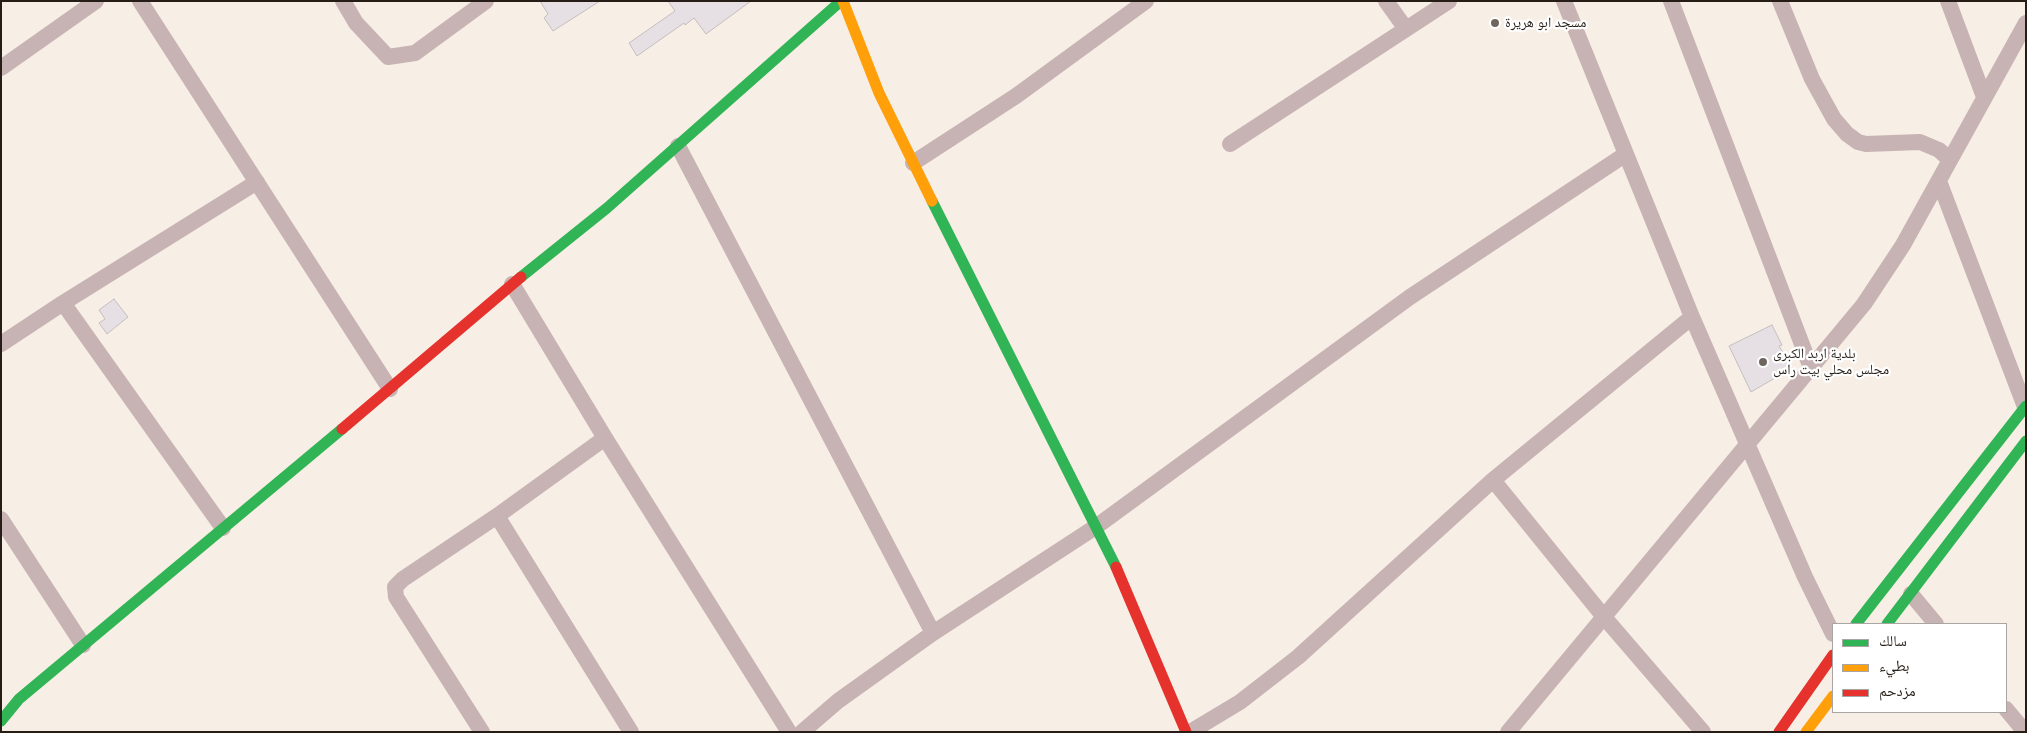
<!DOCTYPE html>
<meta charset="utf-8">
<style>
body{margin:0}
#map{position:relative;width:2027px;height:733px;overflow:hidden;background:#f7eee5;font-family:Raleway,"Noto Naskh Arabic",sans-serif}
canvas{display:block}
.frame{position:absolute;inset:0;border:2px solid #251d16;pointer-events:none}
.legend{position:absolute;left:1832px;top:623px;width:175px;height:90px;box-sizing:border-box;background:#fff;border:1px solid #a8a5a2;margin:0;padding:6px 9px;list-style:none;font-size:15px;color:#251d16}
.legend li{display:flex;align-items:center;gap:10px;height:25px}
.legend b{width:25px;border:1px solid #a8a5a2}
</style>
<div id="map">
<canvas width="2027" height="733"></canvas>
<div class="frame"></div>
<ul class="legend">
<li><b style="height:6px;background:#30b455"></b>سالك</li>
<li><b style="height:6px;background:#ff9f0a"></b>بطيء</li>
<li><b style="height:6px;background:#e5322d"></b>مزدحم</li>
</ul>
</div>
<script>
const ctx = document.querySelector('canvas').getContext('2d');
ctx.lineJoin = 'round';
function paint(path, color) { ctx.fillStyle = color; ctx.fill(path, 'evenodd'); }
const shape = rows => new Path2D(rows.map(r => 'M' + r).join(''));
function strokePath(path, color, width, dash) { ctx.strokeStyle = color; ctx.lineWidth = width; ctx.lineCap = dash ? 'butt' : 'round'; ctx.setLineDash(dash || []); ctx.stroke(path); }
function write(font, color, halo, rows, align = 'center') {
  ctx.font = font + ' Raleway,"Noto Naskh Arabic",sans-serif'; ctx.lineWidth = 4.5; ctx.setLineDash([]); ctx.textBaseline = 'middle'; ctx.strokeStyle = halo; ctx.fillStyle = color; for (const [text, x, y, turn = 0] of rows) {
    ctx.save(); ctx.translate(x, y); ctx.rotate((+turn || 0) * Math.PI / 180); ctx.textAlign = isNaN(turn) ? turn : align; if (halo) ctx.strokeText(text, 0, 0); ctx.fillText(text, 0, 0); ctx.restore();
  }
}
const building = shape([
 [540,1,600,1,553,31,544,18,548,14,540,1],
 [668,1,751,1,706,34,694,18,685,25,684,23,637,56,629,43,675,11,668,1],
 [114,299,128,317,107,334,99,323,105,319,99,310,114,299],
 [1772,325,1782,345,1779,346,1792,368,1751,392,1729,346,1772,325]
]);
const street = shape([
 [140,1,390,389],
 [343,1,356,23,388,57,415,53,486,1],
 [1386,1,1406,29],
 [1564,1,1692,317,1805,577,1833,634],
 [1671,1,1811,368],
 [1780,1,1812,79,1834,119,1847,134,1858,142,1866,144,1920,142,1939,150,1949,159],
 [1948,1,1984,97],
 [1,68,96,1],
 [1230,144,1449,1],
 [678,146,933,633],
 [913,163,1016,96,1146,1],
 [1939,181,2025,407],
 [512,284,605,438,789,732],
 [63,303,223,528],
 [1,344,63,303,257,182],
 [1493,480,1692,317],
 [497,516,631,732],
 [1,519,83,645],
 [1911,594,1936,624],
 [2006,709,2025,732],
 [482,732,396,597,395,587,403,579,497,516,605,438],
 [802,732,838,701,933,633,1097,526,1410,297,1626,154],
 [1190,732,1240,702,1298,657,1493,480,1604,617,1703,732],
 [1508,732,1864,304,1903,245,2026,23]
]);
const fast = shape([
 [932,201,1116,567],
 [521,277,607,208,841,1],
 [1856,624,2026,406],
 [1887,624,2026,441],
 [1,721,19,699,342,429]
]);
const slow = shape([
 [843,1,879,93,932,201],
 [1806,732,1833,696]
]);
const jam = shape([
 [342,429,521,277],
 [1116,567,1186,732],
 [1779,732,1833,655]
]);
const markers = [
 [1495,23,5,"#6e665e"],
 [1763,362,5,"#6e665e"]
];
const poiNames = [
 ["مسجد ابو هريرة",1505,23],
 ["بلدية اربد الكبرى",1773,354],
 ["مجلس محلي بيت راس",1773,370]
];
paint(building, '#e6e0e5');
strokePath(building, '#c3bebe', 1);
strokePath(street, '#c8b3b4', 16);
strokePath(fast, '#30b455', 11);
strokePath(slow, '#ff9f0a', 11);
strokePath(jam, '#e5322d', 11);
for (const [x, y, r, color] of markers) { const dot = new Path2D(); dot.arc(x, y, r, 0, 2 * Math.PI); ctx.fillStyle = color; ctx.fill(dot); strokePath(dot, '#fff', 2); }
write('14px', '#251d16', '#fff', poiNames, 'left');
</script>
